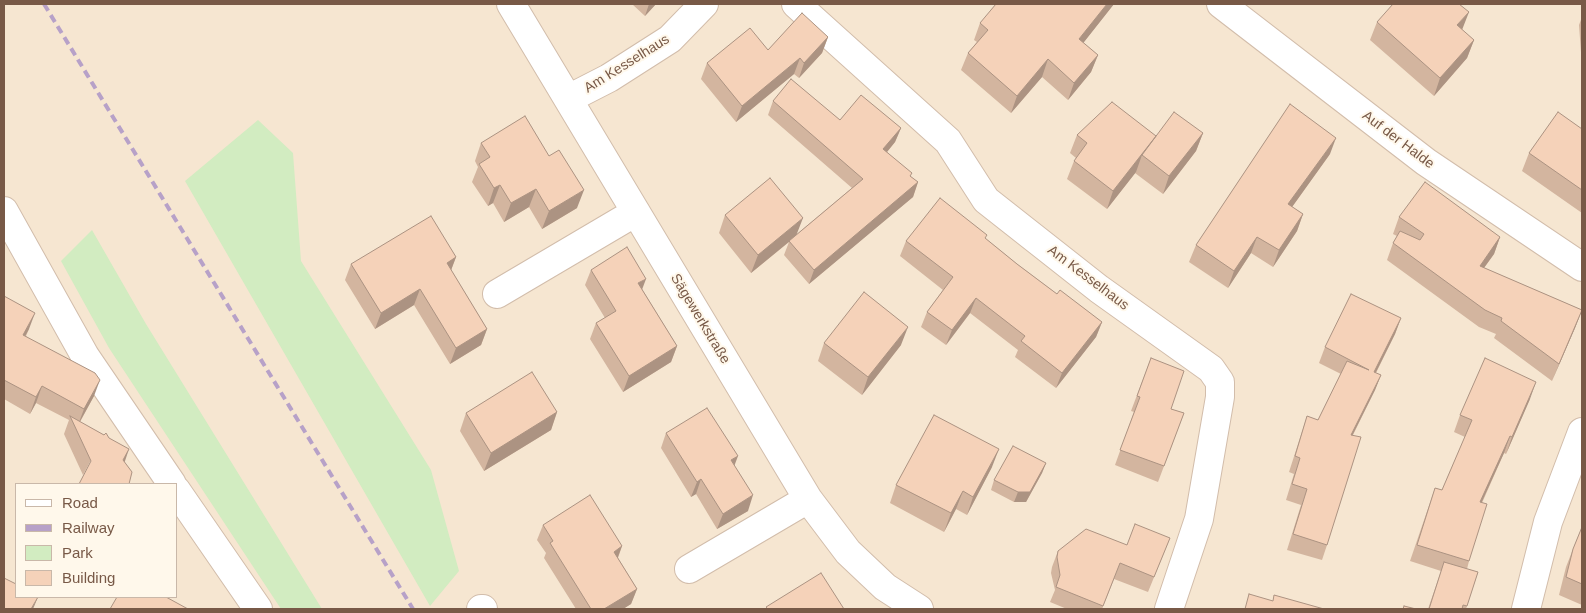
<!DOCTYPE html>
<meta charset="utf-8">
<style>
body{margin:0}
#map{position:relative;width:1586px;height:613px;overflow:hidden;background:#fef4e4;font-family:Arial,sans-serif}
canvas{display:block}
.frame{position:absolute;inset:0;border:5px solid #785947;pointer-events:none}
.legend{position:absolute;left:15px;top:483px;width:162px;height:115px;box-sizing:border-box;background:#fff8eb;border:1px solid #c9b8a9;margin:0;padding:6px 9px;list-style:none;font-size:15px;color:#785947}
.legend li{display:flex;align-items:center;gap:10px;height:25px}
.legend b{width:25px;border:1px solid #c9b8a9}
</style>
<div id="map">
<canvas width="1586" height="613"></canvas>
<div class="frame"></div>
<ul class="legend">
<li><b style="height:6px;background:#fff"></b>Road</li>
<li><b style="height:6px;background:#b7a1c8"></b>Railway</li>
<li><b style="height:14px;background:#d2ecc1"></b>Park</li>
<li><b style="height:14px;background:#f5d2b9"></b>Building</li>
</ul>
</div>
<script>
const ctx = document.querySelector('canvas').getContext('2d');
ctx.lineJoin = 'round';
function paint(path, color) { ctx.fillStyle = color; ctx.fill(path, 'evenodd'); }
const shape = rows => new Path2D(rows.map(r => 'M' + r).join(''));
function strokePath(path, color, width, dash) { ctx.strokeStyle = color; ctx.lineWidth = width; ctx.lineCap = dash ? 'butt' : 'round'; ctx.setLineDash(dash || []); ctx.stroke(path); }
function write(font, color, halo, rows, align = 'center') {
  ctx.font = font + ' Arial,sans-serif'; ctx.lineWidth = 4; ctx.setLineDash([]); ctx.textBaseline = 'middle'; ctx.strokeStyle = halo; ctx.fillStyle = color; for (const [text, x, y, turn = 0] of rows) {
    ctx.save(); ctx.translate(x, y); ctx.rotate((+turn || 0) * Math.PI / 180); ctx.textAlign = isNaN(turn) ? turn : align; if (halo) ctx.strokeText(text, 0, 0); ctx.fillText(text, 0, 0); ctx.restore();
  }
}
const residential = shape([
 [4,4,1582,4,1582,609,4,609],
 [16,484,176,484,176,597,16,597]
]);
const green = shape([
 [258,120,293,153,301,261,431,470,459,571,430,606,185,181],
 [92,230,146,324,322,609,281,609,109,348,61,261]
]);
const minor = shape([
 [511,4,808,499,848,552,885,587,919,609],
 [796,4,948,141,986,200,1099,289,1211,369,1220,382,1220,397,1199,519,1169,609],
 [1221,4,1426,162,1582,267],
 [568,99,609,78,670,39,704,4],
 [4,211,85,356,172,484],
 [497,294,636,212],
 [176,490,258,609],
 [689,569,808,499],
 [481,609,483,609],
 [1526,609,1548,522,1582,432]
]);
const rail = shape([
 [44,4,413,609]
]);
const wall = shape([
 [632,4,656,4,645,16],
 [1114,4,1083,43,1098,55,1091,72,1068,100,1042,77,1011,113,961,70,968,53,977,42,974,40,980,23],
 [1582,17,1582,66,1579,25],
 [1377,22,1462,30,1474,40,1467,58,1434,96,1370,40],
 [828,37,822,53,799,78,794,74,736,122,701,79,707,63],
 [773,101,840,120,901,128,895,142,887,152,911,177,918,182,913,197,809,284,784,255,789,242,751,273,719,233,725,215,797,234,852,188,768,115],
 [1582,129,1582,213,1522,171,1529,153],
 [1203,133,1196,151,1163,194,1135,173,1136,172,1107,209,1067,179,1074,161,1076,158,1070,153,1077,135,1156,136],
 [481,143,577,208,542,229,529,207,504,222,493,203,488,206,472,182,478,167,475,161],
 [1330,154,1292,207,1303,214,1297,231,1273,267,1251,253,1228,288,1189,262,1196,245],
 [1399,217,1500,237,1494,254,1484,268,1582,310,1575,328,1552,381,1494,338,1496,334,1479,327,1387,260,1393,243,1397,236,1393,234],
 [986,239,1017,264,1057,294,1102,322,1096,337,1056,388,1015,357,1018,350,970,313,946,345,921,327,927,312,943,290,900,256,906,241],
 [456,257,451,270,487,329,481,345,450,364,414,305,375,329,345,280,351,264],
 [591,270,642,289,677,346,671,362,623,392,590,339,596,323,605,318,585,285],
 [4,296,29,329,26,336,94,396,80,422,104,435,83,475,64,434,69,420,36,403,30,414,4,399],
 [1401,318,1395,334,1376,373,1381,375,1375,390,1353,435,1327,545,1322,560,1287,550,1301,505,1286,500,1294,474,1289,472,1307,416,1318,420,1341,374,1319,363,1325,347],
 [824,343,901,345,862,395,818,361],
 [1151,358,1171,409,1184,413,1158,482,1115,465,1134,412,1131,411],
 [1530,399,1506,454,1504,453,1482,503,1469,561,1467,569,1478,572,1466,609,1428,609,1441,571,1410,561,1435,488,1442,490,1465,437,1454,432,1460,415],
 [557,412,551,430,484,471,460,431,466,413],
 [666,433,734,465,748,511,717,529,696,494,691,497,661,448],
 [1046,463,1042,473,1026,502,1014,502,991,490,994,480],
 [992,467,967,515,956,509,944,532,890,503,896,485],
 [543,525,622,546,618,558,637,589,631,604,623,609,576,609,544,558,546,553,537,540],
 [1582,527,1582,605,1559,595,1566,567,1573,549],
 [1170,538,1148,592,1114,579,1102,609,1067,609,1050,602,1055,590,1051,573,1052,567,1058,551,1127,545]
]);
const shadedWall = shape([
 [649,4,656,4,645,16],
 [1107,4,1114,4,1073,56,1079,39],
 [1469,12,1462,30,1457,25],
 [828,37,822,53,799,78,804,63],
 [1474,40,1467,58,1434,96,1440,78],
 [1098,55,1091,72,1068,100,1074,83],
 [800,58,794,74,736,122,742,106],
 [1048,59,1042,77,1011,113,1017,96],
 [901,128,895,142,878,163,883,149],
 [1203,133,1196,151,1163,194,1169,176],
 [1156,136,1142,155,1136,172,1107,209,1113,191],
 [1336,138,1330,154,1282,221,1288,204],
 [918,182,913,197,809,284,814,270],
 [500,185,493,203,488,206,494,188],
 [536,189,529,207,504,222,511,203],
 [584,190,577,208,542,229,549,211],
 [1303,214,1297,231,1273,267,1279,250],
 [803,218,796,236,751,273,758,255],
 [1257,237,1251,253,1228,288,1234,271],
 [1500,237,1494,254,1473,283,1480,266],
 [456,257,450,273,447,263],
 [646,279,640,295,638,283],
 [420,289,414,305,375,329,381,313],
 [976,298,970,313,946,345,952,330],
 [1582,310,1575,328,1552,381,1559,364],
 [35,313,29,329,17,351,23,335],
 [1401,318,1395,334,1368,388,1374,372],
 [1102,322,1096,337,1056,388,1062,373],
 [908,327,901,345,862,395,868,377],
 [487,329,481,345,450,364,456,348],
 [677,346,671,362,623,392,629,376],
 [1381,375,1375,390,1345,450,1351,435],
 [100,380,94,396,78,425,84,409],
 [1536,382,1530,399,1506,454,1512,437],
 [42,386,36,403,30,414,36,397],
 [557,412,551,430,484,471,491,453],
 [1510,436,1504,453,1474,519,1480,502],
 [129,449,123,467,123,460],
 [999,449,992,467,967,515,973,497],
 [738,456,732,472,731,460],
 [1046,463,1042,473,1026,502,1014,502,1018,492],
 [701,479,696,494,691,497,697,482],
 [963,491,956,509,944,532,951,513],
 [753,495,748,511,717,529,723,514],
 [622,546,616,562,614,552],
 [637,589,631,604,623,609,604,609],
 [38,597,33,609,31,609]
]);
const building = shape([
 [996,4,1107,4,1079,39,1098,55,1074,83,1048,59,1017,96,968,53,988,30,980,23,996,4],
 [1393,4,1459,4,1469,12,1457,25,1474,40,1440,78,1377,22,1393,4],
 [802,13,828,37,804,63,800,58,742,106,707,63,750,28,768,50,802,13],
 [791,79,840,120,861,95,901,128,883,149,912,173,910,176,918,182,814,270,789,241,863,179,773,101,791,79],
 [1112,102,1156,136,1113,191,1074,161,1087,143,1077,135,1112,102],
 [1290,104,1336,138,1288,204,1303,214,1279,250,1257,237,1234,271,1196,245,1290,104],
 [1174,112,1203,133,1169,176,1142,155,1174,112],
 [1558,112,1582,129,1582,190,1529,153,1558,112],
 [525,116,549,156,559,150,584,190,549,211,536,189,511,203,500,185,494,188,479,164,490,157,481,143,525,116],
 [770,178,803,218,758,255,725,215,770,178],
 [1425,182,1500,237,1480,266,1582,310,1559,364,1501,321,1502,318,1485,310,1393,243,1400,231,1420,240,1424,234,1399,217,1425,182],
 [940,198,987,235,985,238,1017,264,1057,294,1060,290,1102,322,1062,373,1021,341,1025,336,976,298,952,330,927,312,953,277,906,241,940,198],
 [431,216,456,257,447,263,487,329,456,348,420,289,381,313,351,264,431,216],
 [627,247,646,279,638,283,677,346,629,376,596,323,616,311,591,270,627,247],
 [864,292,908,327,868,377,824,343,864,292],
 [1351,294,1401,318,1374,372,1381,375,1351,435,1361,437,1327,545,1293,534,1307,489,1292,484,1300,458,1295,456,1307,416,1318,420,1347,361,1369,370,1325,347,1351,294],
 [4,296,35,313,23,335,95,373,100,380,84,409,42,386,36,397,4,380,4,296],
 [1151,358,1184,371,1171,409,1184,413,1164,466,1120,450,1140,397,1137,396,1151,358],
 [1485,358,1536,382,1512,437,1510,436,1480,502,1487,504,1469,561,1417,545,1435,488,1442,490,1472,420,1460,415,1485,358],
 [532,372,557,412,491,453,466,413,532,372],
 [707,408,738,456,731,460,753,495,723,514,701,479,697,482,666,433,707,408],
 [934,415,999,449,973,497,963,491,951,513,896,485,934,415],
 [70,416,104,435,106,433,109,438,129,449,123,460,132,472,129,484,79,484,91,461,70,416],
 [1013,446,1046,463,1030,492,1018,492,994,480,1013,446],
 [590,495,622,546,614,552,637,589,604,609,591,609,550,543,553,541,543,525,590,495],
 [1135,524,1170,538,1154,577,1120,563,1103,606,1056,587,1060,575,1057,557,1058,551,1086,529,1127,545,1135,524],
 [1582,527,1582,584,1566,577,1573,549,1582,527],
 [1444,562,1478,572,1467,606,1463,605,1462,609,1429,609,1444,562],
 [821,573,844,609,768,609,766,607,821,573],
 [4,578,16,584,16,597,38,597,31,609,4,609,4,578],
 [1249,594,1273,601,1274,595,1324,609,1245,609,1249,594],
 [117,597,166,597,188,609,110,609,117,597],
 [1404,606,1416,609,1403,609,1404,606]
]);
const streetNames = [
 ["Am Kesselhaus",627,64,-32],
 ["Auf der Halde",1398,140,37],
 ["Am Kesselhaus",1088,278,37],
 ["Sägewerkstraße",700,319,59]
];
paint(residential, '#f6e6d1');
paint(green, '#d2ecc1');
strokePath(minor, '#d2bdab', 30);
strokePath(minor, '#fff', 28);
strokePath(rail, '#b7a1c8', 4, [8, 5]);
paint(wall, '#d3b59f');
paint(shadedWall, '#ac9382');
paint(building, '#f5d2b9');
strokePath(building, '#ac9382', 1);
write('14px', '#785947', '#fff8eb', streetNames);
</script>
